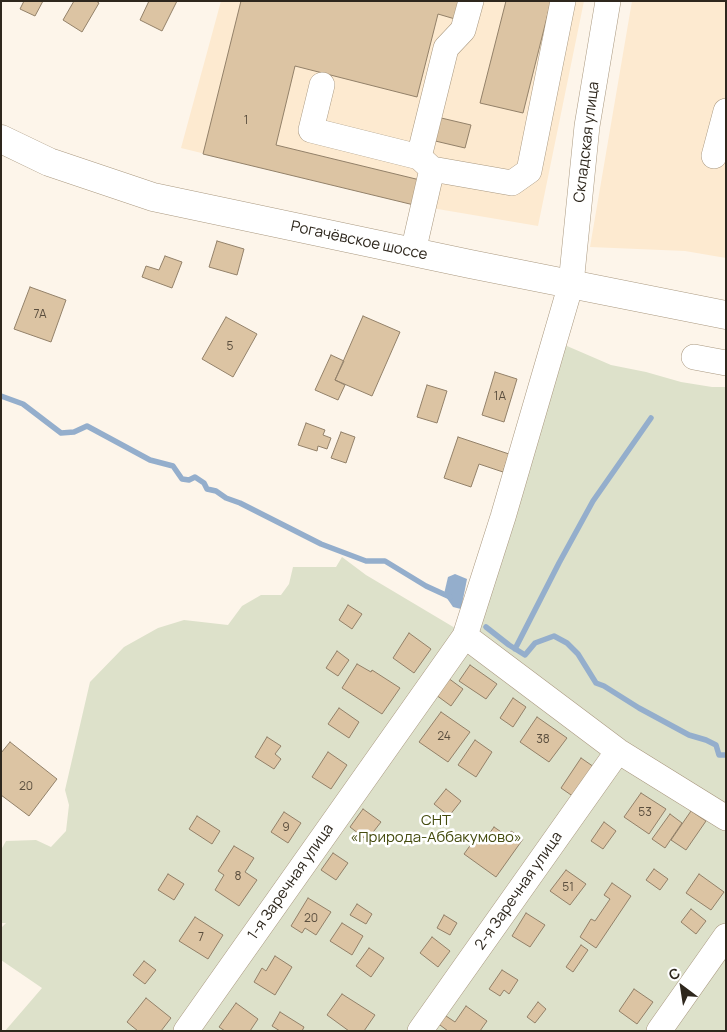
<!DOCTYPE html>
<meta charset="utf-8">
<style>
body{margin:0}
#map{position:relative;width:727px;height:1032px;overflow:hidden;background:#fdf5ea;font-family:Manrope,sans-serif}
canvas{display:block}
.frame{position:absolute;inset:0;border:2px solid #2e271d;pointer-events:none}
.north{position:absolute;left:657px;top:962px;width:50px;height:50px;-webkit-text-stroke:4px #fff;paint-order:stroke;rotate:329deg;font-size:14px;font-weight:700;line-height:20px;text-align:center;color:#2e271d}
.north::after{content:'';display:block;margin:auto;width:18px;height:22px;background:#2e271d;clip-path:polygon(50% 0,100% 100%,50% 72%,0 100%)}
</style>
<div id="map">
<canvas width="727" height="1032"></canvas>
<div class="frame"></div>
<div class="north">С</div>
</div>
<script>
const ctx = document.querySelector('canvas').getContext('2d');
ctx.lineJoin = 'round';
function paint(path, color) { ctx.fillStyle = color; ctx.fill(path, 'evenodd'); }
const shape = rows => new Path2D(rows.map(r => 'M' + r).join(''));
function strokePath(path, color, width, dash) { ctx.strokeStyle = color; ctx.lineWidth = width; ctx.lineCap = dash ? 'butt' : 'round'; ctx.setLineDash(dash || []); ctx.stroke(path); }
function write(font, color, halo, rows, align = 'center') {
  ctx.font = font + ' Manrope,sans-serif'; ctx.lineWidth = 5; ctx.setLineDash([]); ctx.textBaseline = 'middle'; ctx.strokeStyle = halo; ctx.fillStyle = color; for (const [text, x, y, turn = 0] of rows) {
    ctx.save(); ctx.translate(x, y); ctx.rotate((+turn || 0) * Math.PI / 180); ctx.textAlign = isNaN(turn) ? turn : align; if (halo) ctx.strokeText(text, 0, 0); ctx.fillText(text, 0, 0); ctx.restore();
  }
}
const built = shape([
 [221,1,584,1,538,226,414,205,181,148],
 [632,1,726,1,726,258,685,251,590,247]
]);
const green = shape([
 [560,343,611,365,646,372,681,382,712,387,726,387,726,1031,5,1031,42,988,1,960,1,928,6,923,1,923,1,850,6,841,36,840,51,847,66,831,69,805,65,790,90,682,124,647,158,628,184,620,228,625,242,606,261,595,281,595,289,584,293,567,336,567,342,557,366,575,455,628]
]);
const water = shape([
 [455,574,467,579,461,609,453,607,444,594,448,577]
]);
const stream = shape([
 [1,396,23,404,61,433,74,432,87,426,150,460,173,466,182,479,189,480,195,477,204,483,207,489,216,491,226,498,240,503,321,544,366,561,385,561,426,586,450,597],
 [486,627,509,645,525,655,535,643,554,636,567,643,578,654,596,683,604,686,639,708,689,735,706,740,716,745,719,755,726,755],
 [515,649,559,563,593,501,651,418]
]);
const building = shape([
 [24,1,43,1,35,16,20,9,24,1],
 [74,1,96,1,99,3,82,32,63,20,74,1],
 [149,1,177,1,162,31,140,20,149,1],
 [241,1,459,1,455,19,438,14,417,97,295,66,276,145,420,180,414,205,203,154,241,1],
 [506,1,551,1,523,113,480,103,506,1],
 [437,117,471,125,465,148,431,140,437,117],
 [217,241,244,249,237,275,209,267,217,241],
 [165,256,182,262,172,288,142,277,146,266,159,270,165,256],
 [30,287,66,300,51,342,14,329,30,287],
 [363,316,400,332,372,396,335,380,363,316],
 [226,317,257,334,233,377,202,359,226,317],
 [331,355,344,361,335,380,345,385,338,400,315,390,331,355],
 [495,372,517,379,504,422,482,415,495,372],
 [427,385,447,391,437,423,417,417,427,385],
 [306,423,325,430,323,435,331,438,327,449,318,446,317,451,298,445,306,423],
 [341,432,355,437,346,463,331,458,341,432],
 [458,437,509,454,503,472,479,464,471,487,444,478,458,437],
 [348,605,362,614,352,629,339,620,348,605],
 [409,633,431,649,414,673,393,658,409,633],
 [337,651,349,660,338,676,326,668,337,651],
 [357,664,371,672,372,670,400,688,382,714,342,688,357,664],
 [470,665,497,684,486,699,459,681,470,665],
 [444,675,463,689,451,706,432,692,444,675],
 [513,698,526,707,513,727,500,718,513,698],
 [339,708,359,722,349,738,328,724,339,708],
 [441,712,470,732,448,762,419,742,441,712],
 [537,717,567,738,549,762,520,742,537,717],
 [267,737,281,746,275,754,281,759,274,769,255,757,267,737],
 [475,740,492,752,476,777,458,765,475,740],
 [10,742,57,779,29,816,1,795,1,753,10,742],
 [328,752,347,765,331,789,312,777,328,752],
 [581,758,594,767,574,797,561,788,581,758],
 [446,789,461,801,449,816,434,804,446,789],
 [641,793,666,809,649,834,624,817,641,793],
 [363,809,381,822,367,840,350,827,363,809],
 [691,811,706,821,686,850,671,840,691,811],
 [284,812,301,823,288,843,271,832,284,812],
 [670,814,682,823,665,848,652,839,670,814],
 [197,816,220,831,212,844,189,829,197,816],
 [604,822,616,831,603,849,591,841,604,822],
 [494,827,507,836,511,831,523,839,496,877,464,854,477,836,484,841,494,827],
 [234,846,254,858,245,872,257,880,239,906,215,890,224,875,218,871,234,846],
 [333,853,348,863,336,880,321,870,333,853],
 [654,869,668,879,660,890,646,880,654,869],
 [566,870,586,884,570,905,550,891,566,870],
 [168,874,184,884,174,900,158,890,168,874],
 [699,874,724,892,711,910,686,893,699,874],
 [612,883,631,896,596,948,580,937,591,919,595,921,610,899,604,895,612,883],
 [308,898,331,912,316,935,305,928,302,933,291,926,308,898],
 [357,904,372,914,366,924,350,915,357,904],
 [691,909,706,921,696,934,681,922,691,909],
 [526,913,545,925,530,947,512,936,526,913],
 [444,915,457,923,450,935,437,928,444,915],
 [195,917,223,935,208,959,179,941,195,917],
 [342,923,363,936,352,955,330,941,342,923],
 [432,937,450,951,438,967,420,953,432,937],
 [581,945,588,950,573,972,566,967,581,945],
 [369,948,384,958,371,977,356,966,369,948],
 [275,956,292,967,275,995,254,982,262,968,266,971,275,956],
 [144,961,156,970,145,984,133,975,144,961],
 [502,970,518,980,509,994,504,990,500,996,489,989,502,970],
 [634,989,653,1002,637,1024,619,1011,634,989],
 [342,994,375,1015,364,1031,349,1031,327,1015,342,994],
 [146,998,171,1018,161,1031,138,1031,127,1022,146,998],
 [538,1002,546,1009,535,1023,527,1017,538,1002],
 [236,1003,258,1019,250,1031,225,1031,219,1027,236,1003],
 [466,1006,487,1021,480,1031,448,1031,436,1022,443,1014,455,1022,466,1006],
 [280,1012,304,1027,302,1031,280,1031,272,1026,280,1012]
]);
const minor = shape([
 [322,85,311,130,419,157],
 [714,156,726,111],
 [432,169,512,183,529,171,563,1],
 [413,252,432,169,419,157,446,48,463,30,471,1],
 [694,357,726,363],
 [465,636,618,751,726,818],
 [186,1031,465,636,503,517,571,284,587,126,608,1],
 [420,1031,618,751],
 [659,1031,726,936]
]);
const major = shape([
 [1,139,49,162,153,197,470,264,726,315]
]);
const numberNames = [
 ["1",246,121],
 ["7А",40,315],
 ["5",230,347],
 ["1А",500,397],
 ["24",444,737],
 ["38",543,740],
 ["20",26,787],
 ["53",645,813],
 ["9",286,828],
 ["8",238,877],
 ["51",568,888],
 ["20",311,919],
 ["7",201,938]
];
const streetNames = [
 ["Складская улица",587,142,-83],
 ["Рогачёвское шоссе",359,241,12],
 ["1-я Заречная улица",291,882,-55],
 ["2-я Заречная улица",519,891,-55]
];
const parkNames = [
 ["СНТ",436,821],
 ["«Природа-Аббакумово»",436,838]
];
paint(built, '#fdead0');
paint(green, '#dde1ca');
paint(water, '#94aecc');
strokePath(stream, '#94aecc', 5.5);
paint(building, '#dcc4a3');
strokePath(building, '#938169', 1);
strokePath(minor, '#aa9980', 26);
strokePath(major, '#aa9980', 29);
strokePath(minor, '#fff', 25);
strokePath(major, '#fff', 28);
write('12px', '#5a4e3e', null, numberNames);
write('15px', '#2e271d', '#fff', streetNames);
write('15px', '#444b0e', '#fff', parkNames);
</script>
